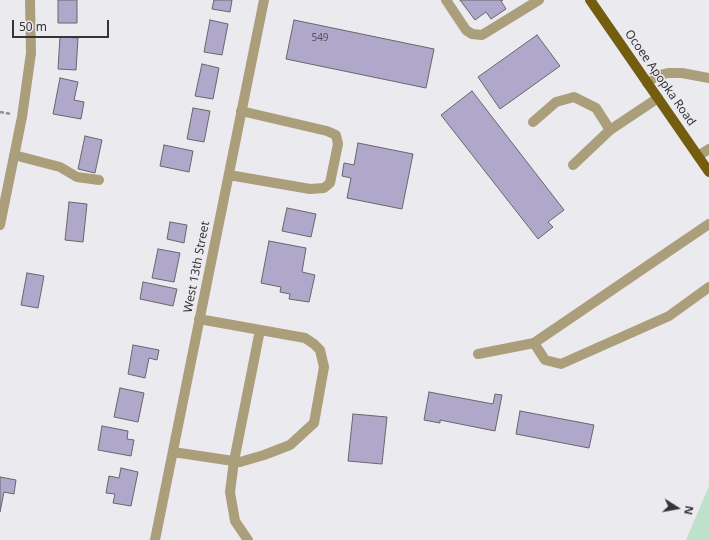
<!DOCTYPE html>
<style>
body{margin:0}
#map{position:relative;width:709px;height:540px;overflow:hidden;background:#ebeaef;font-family:"Noto Sans",sans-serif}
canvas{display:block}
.north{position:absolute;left:657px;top:488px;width:40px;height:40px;-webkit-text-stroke:3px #ebeaef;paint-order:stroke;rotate:101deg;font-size:11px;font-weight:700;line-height:16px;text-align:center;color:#353436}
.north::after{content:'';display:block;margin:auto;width:14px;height:18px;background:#353436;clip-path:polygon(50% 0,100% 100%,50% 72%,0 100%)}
.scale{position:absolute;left:12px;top:20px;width:97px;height:18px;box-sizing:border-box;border:2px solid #353436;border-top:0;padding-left:5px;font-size:12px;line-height:14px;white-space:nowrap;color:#353436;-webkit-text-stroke:3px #ebeaef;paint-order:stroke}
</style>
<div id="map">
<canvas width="709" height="540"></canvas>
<div class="north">N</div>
<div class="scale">50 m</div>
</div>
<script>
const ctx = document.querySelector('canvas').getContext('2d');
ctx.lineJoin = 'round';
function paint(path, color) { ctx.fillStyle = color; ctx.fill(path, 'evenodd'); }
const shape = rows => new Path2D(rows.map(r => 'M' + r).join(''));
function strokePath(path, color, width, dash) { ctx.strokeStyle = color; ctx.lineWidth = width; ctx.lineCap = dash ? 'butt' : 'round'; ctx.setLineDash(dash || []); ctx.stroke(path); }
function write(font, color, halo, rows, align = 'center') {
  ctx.font = font + ' "Noto Sans",sans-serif'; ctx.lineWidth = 3; ctx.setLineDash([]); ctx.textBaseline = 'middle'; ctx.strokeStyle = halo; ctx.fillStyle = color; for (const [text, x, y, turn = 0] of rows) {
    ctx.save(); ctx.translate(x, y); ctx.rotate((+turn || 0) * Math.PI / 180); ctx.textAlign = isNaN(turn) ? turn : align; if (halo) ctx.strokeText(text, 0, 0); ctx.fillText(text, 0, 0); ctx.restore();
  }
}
const green = shape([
 [709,486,709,540,686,540]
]);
const building = shape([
 [58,0,77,0,77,23,58,23,58,0],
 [214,0,232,0,230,12,212,9,214,0],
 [460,0,503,0,501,1,506,9,491,19,486,12,475,20,460,0],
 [210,20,228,24,222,55,204,52,210,20],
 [294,20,434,49,426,88,286,59,294,20],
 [537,35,560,66,500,109,478,77,537,35],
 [60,37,78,38,76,70,58,69,60,37],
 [202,64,219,68,213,99,195,96,202,64],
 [60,78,78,82,74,100,84,102,81,119,53,114,60,78],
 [472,91,564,210,548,222,553,227,538,239,441,115,472,91],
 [193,108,210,111,204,142,187,139,193,108],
 [85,136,102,140,95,173,78,169,85,136],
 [358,143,413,154,402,209,347,198,351,178,342,176,344,163,354,165,358,143],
 [164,145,193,151,189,172,160,166,164,145],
 [69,202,87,204,83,242,65,240,69,202],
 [287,208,316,214,311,237,282,231,287,208],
 [170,222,187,225,184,243,167,239,170,222],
 [269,241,306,248,302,272,315,275,309,302,289,299,290,294,280,292,281,287,261,283,269,241],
 [158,249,180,253,174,282,152,278,158,249],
 [27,273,44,276,38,308,21,305,27,273],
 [143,282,177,289,173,306,140,299,143,282],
 [133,345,159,350,157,360,149,358,145,378,128,374,133,345],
 [120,388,144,393,138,422,114,417,120,388],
 [429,392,493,404,495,394,502,395,495,431,440,420,440,423,424,420,429,392],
 [520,411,594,425,589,448,516,434,520,411],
 [353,414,387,417,382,464,348,461,353,414],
 [102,426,128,431,127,439,134,440,131,456,98,450,102,426],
 [121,468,138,472,131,506,113,503,115,494,106,493,109,476,119,478,121,468],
 [0,477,16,480,14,494,4,492,0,512,0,477]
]);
const path = shape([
 [0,112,11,114]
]);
const minor = shape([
 [446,0,466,30,472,34,482,35,539,0],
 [647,83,656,76,668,73,682,73,709,78],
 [533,122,556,102,574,97,596,108,610,130,658,98],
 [14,155,60,167,77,177,99,180],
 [698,156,709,149],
 [573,165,610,130],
 [229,175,310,189,324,188,330,183,338,144,336,135,327,131,241,111],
 [0,225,22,117,31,53,30,0],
 [534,343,545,360,561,364,669,316,709,287],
 [478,354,534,343,709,224],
 [173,452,240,462,264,455,290,445,314,423,324,367,320,350,314,344,305,338,199,319],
 [155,540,264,0],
 [248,540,235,521,230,492,234,461,260,330]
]);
const major = shape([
 [590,0,709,172]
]);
const numberNames = [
 ["549",320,38]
];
const streetNames = [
 ["Ocoee Apopka Road",660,78,55],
 ["West 13th Street",197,267,-79]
];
paint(green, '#bee1cc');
paint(building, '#afa8cb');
strokePath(building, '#67666b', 1);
strokePath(path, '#919093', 2.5, [4, 2]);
strokePath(minor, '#ab9e7b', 10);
strokePath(major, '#745d0e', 10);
write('10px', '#54515b', null, numberNames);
write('12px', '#353436', '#ebeaef', streetNames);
</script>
